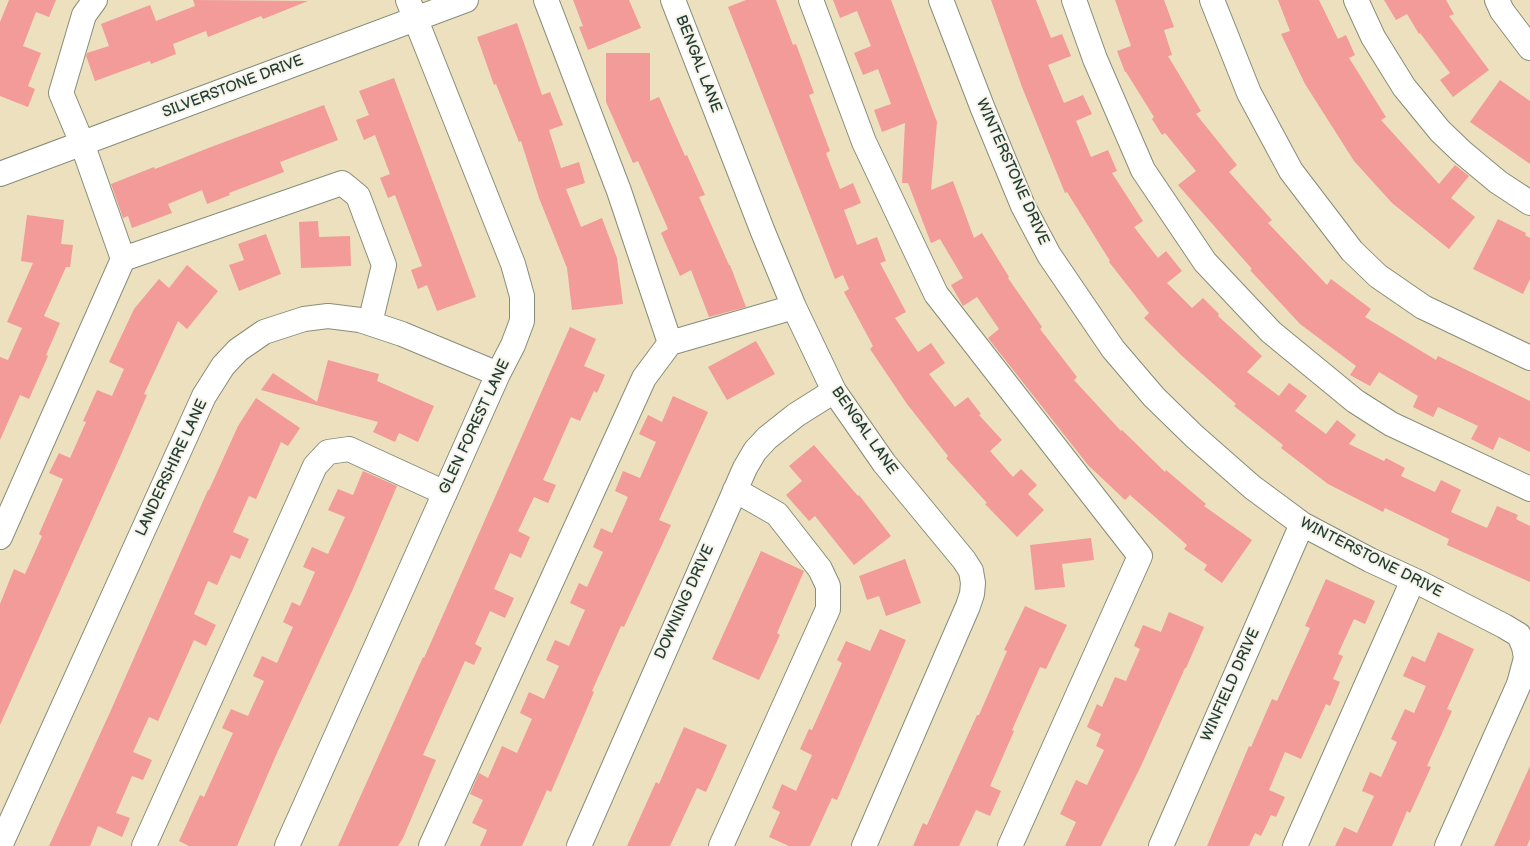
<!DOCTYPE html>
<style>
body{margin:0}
canvas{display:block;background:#ede0be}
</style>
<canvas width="1530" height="846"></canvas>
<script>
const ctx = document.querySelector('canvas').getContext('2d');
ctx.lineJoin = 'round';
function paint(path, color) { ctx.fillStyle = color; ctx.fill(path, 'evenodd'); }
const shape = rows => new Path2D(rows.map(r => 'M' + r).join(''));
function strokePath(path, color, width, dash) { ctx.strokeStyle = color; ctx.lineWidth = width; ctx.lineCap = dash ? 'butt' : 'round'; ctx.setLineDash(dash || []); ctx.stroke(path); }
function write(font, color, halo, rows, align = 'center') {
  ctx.font = font + ' "Balsamiq Sans",sans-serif'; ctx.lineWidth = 4; ctx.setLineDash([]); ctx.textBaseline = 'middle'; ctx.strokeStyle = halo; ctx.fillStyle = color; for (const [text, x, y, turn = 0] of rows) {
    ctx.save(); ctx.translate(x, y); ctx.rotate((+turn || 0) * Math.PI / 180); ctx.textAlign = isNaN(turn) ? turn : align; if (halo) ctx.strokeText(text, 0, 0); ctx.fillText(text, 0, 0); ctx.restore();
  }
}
const building = shape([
 [9,0,56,0,49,17,36,12,23,46,41,53,28,86,35,89,28,107,0,96,0,22],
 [193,0,308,1,263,19,261,16,208,37,206,31,173,44,176,54,151,64,150,61,95,81,86,56,87,53,109,46,101,24,150,5,156,21,195,6],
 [573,0,629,0,641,28,588,50,579,27,583,26],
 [746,0,776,0,793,45,796,44,814,93,809,95,830,151,826,153,840,189,853,183,861,203,844,210,857,245,877,237,886,261,880,263,906,312,895,318,918,352,931,343,945,363,929,374,955,407,968,397,981,414,979,415,1002,440,990,451,1013,477,1021,469,1037,485,1028,494,1044,510,1017,537,985,504,987,503,946,458,948,456,907,404,870,349,873,346,844,292,849,289,843,275,835,279,728,7],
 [833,0,891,0,937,122,931,190,953,181,974,238,982,233,1009,277,1008,278,1042,327,1040,329,1077,377,1074,380,1121,431,1122,430,1165,472,1166,470,1206,504,1204,506,1252,540,1222,583,1204,570,1207,565,1184,549,1187,545,1130,495,1125,500,1088,465,988,338,999,329,977,297,963,306,951,285,963,278,940,239,931,243,908,183,902,183,905,123,882,132,874,110,891,104,878,69,863,75,854,53,871,46,857,11,840,18],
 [991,0,1036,0,1051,38,1062,34,1071,56,1048,65,1064,103,1083,95,1092,114,1076,121,1091,157,1108,150,1117,171,1112,173,1143,221,1134,227,1158,258,1166,251,1182,271,1167,283,1192,308,1203,298,1219,314,1218,316,1262,356,1247,372,1279,396,1289,383,1307,396,1295,411,1326,434,1337,420,1356,435,1349,444,1384,461,1386,458,1405,468,1401,476,1435,492,1441,480,1461,490,1451,512,1487,528,1497,506,1518,515,1516,519,1530,526,1530,582,1447,545,1449,539,1385,508,1383,512,1328,484,1281,448,1283,445,1234,406,1236,404,1182,356,1144,318,1149,313,1109,262,1110,261,1067,192,1065,193,1022,87],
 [1115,0,1164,0,1174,27,1164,30,1172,55,1168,56,1201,111,1196,114,1237,165,1229,172,1272,220,1268,223,1327,285,1331,279,1371,309,1365,317,1436,360,1438,356,1530,401,1530,452,1499,437,1493,450,1471,439,1478,426,1438,407,1433,417,1413,407,1418,396,1379,372,1370,386,1350,375,1356,366,1300,324,1250,270,1252,269,1178,185,1196,171,1165,133,1162,135,1152,119,1154,117,1126,72,1125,72,1117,51,1131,46],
 [1278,0,1319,0,1338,39,1346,35,1355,55,1349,58,1386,117,1381,120,1439,184,1455,165,1469,176,1451,198,1475,217,1449,249,1392,203,1354,161,1305,84,1281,34,1290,31],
 [1384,0,1446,0,1454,14,1449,16,1489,70,1453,97,1440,80,1450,73,1420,33,1419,34,1407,14,1396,20],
 [517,23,542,95,550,92,563,125,549,130,561,168,579,162,585,183,566,189,581,227,602,218,617,258,623,304,572,310,567,268,539,198,521,141,519,142,496,84,494,85,477,37],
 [606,53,650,53,650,101,659,97,685,156,687,155,705,195,699,197,729,265,730,265,746,307,709,317,691,270,680,276,661,233,668,229,638,161,633,163,606,102],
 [394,78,476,297,437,311,427,285,418,289,411,270,422,266,395,195,388,198,380,178,390,174,375,135,364,140,356,120,369,115,359,91],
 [1500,80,1530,101,1530,164,1470,122],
 [324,105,338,140,280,162,284,172,229,193,230,195,207,204,202,190,168,204,172,213,132,228,128,216,123,218,111,184,154,167,155,169,211,147],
 [27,215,64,220,61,244,73,245,70,267,66,267,44,316,60,323,46,355,48,356,29,399,20,395,0,440,0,357,8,360,22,328,7,322,33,263,21,261],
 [1498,219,1526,233,1525,235,1530,238,1530,279,1523,294,1473,269],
 [318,221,319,237,350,236,351,266,301,268,299,222],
 [266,234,281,274,239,291,229,265,244,260,238,244],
 [187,265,218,291,187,329,178,321,144,394,147,395,120,457,0,725,0,604,14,569,25,574,42,536,39,534,63,479,49,473,59,453,70,458,86,422,83,421,97,390,112,396,124,369,109,362,134,309,159,279,169,288],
 [570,327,596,339,584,366,605,375,597,393,594,391,580,421,571,417,543,480,556,485,548,503,534,497,518,531,530,537,521,558,510,553,494,589,514,598,505,618,490,611,475,644,482,648,474,665,465,661,423,755,436,760,403,838,398,846,338,846,423,657,424,658],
 [756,341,775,374,727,400,708,367],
 [328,360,379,374,377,381,434,406,418,442,399,433,395,442,373,432,378,422,261,390,273,373,317,402],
 [673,396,708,412,659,520,671,525,624,627,621,626,592,691,594,692,551,792,547,790,522,846,480,846,487,830,472,823,483,800,470,794,479,773,488,778,502,746,517,753,532,719,520,713,529,692,544,699,559,666,546,660,555,640,569,646,585,610,570,603,579,583,587,587,603,552,593,547,601,528,612,533,628,497,615,491,623,471,640,478,656,442,639,434,648,415,662,422],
 [256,398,300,428,288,446,281,442,256,499,249,496,233,532,249,539,240,559,231,555,217,585,208,581,194,614,216,625,206,646,194,640,158,721,149,717,133,752,152,760,143,780,132,776,116,813,130,818,122,837,98,826,90,846,49,846,111,710,208,490,209,490,238,426],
 [814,445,858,496,859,495,891,536,854,565,815,516,809,521,786,495,802,481,789,466],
 [363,471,397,486,353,589,277,753,237,846,189,846,179,841,200,795,204,797,233,733,222,728,231,709,248,716,264,681,253,676,262,656,277,663,293,627,283,622,292,602,300,606,315,572,303,567,312,547,328,554,345,517,328,510,338,489,353,495],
 [1091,538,1094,560,1062,564,1065,587,1035,590,1030,545],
 [761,551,804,571,777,633,780,635,759,680,712,659],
 [905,559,921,603,886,616,879,596,867,600,859,576],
 [1326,579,1375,601,1365,624,1354,619,1338,654,1343,656,1333,679,1340,682,1330,706,1326,704,1301,759,1285,752,1269,790,1285,797,1276,817,1271,815,1261,836,1255,833,1249,846,1207,846,1249,746,1251,747,1272,699,1277,701,1310,628,1305,626],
 [1025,606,1067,625,1046,669,1040,667,1012,730,1014,731,990,786,1001,791,990,816,976,810,959,846,913,846,923,823,927,825,977,715,979,715,1007,651,1004,650],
 [1169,612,1204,627,1186,668,1185,668,1141,766,1101,846,1065,846,1076,822,1060,814,1076,780,1087,785,1104,750,1096,746,1101,734,1087,727,1097,704,1102,707,1115,677,1126,681,1140,649,1134,646,1143,625,1161,632],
 [880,629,906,640,837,800,832,798,810,846,789,846,769,837,780,812,772,808,782,784,796,791,812,755,800,749,809,729,812,730,842,663,837,660,846,641,870,651],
 [1438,632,1474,649,1447,709,1452,711,1427,766,1431,767,1410,813,1407,811,1392,846,1335,846,1344,827,1357,833,1374,796,1362,791,1370,772,1381,777,1397,742,1391,739,1405,709,1414,713,1426,686,1403,676,1412,656,1425,662],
 [684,727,727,745,706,792,697,788,670,846,627,846,656,782,659,784],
 [1530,766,1530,839,1527,846,1494,846]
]);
const minor = shape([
 [673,0,763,232,794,307,834,391,884,463,964,560,971,571,973,583,972,594,968,606,864,846],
 [811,0,864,142,936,294,1140,556,1010,846],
 [941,0,983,109,1023,206,1049,255,1113,349,1154,397,1194,436,1252,487,1302,524,1370,560,1420,583,1504,626,1519,635,1524,647,1526,658,1519,684,1447,846],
 [1074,0,1095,59,1143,170,1205,262,1271,332,1355,401,1391,424,1530,489],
 [1212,0,1249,93,1291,171,1352,251,1378,276,1423,307,1530,358],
 [1356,0,1373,37,1404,87,1440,131,1462,152,1498,182,1530,203],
 [1497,0,1502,11,1530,48],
 [0,174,466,0],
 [123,259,342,183,358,196,384,265,370,323],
 [670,343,794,307],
 [0,537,123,259,82,143,61,93,84,15,95,0],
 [0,846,204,396,223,366,238,350,264,332,304,319,328,316,360,320,402,334,498,374],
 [144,846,315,466,328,452,349,449,445,493],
 [287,846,498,374,513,345,522,321,522,296,513,264,408,0],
 [431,846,644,378,670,343,619,191,546,0],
 [579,846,745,468,755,451,767,438,796,415,834,391],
 [721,846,828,609,828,586,820,569,777,514,735,490],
 [1161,846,1302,524],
 [1295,846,1413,580]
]);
const streetNames = [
 ["BENGAL LANE",698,64,69],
 ["SILVERSTONE DRIVE",233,87,-21],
 ["WINTERSTONE DRIVE",1012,172,66],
 ["GLEN FOREST LANE",475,427,-65],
 ["BENGAL LANE",864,431,55],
 ["LANDERSHIRE LANE",172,468,-65],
 ["WINTERSTONE DRIVE",1371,558,27],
 ["DOWNING DRIVE",685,602,-66],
 ["WINFIELD DRIVE",1231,685,-66]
];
paint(building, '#f29b98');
strokePath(minor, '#868e79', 26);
strokePath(minor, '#fff', 24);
write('15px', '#1f3d34', '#f7f3e8', streetNames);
</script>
